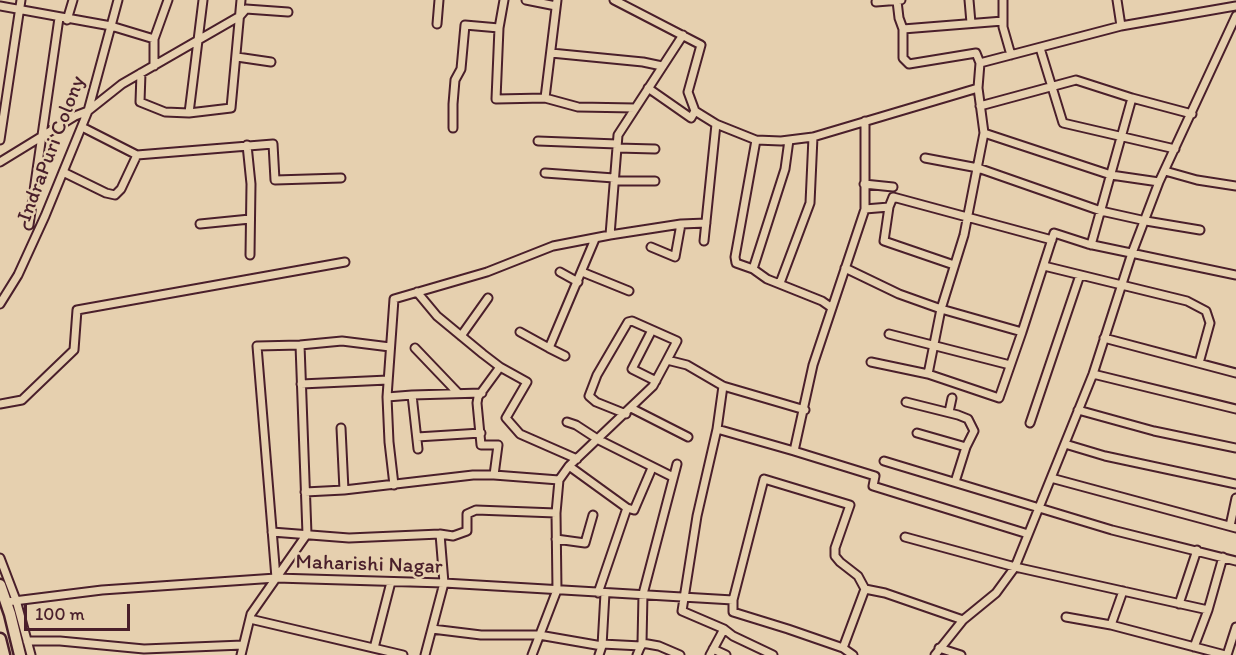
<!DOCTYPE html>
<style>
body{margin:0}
#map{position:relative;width:1236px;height:655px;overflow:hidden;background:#e6d0af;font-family:Itim,sans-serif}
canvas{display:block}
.scale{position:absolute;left:24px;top:604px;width:106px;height:27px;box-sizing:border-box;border:3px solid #4a1f2b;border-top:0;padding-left:8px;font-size:18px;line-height:21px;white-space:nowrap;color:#4a1f2b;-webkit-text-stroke:4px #e6d0af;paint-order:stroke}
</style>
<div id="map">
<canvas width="1236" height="655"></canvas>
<div class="scale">100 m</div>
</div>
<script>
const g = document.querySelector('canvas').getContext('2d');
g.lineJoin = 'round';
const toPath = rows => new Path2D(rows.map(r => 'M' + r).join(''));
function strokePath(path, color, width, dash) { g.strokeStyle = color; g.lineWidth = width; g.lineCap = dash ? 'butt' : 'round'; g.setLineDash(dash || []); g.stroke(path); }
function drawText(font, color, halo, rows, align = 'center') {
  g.font = font + ' Itim,sans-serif'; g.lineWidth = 5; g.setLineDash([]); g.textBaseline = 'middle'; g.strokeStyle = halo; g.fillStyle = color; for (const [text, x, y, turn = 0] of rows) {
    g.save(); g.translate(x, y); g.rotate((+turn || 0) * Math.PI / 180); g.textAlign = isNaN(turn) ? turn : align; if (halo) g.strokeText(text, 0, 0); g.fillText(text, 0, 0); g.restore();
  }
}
const minor = toPath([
 [203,0,189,113,231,108,241,0],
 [504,0,499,28,496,99,545,98],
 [526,0,556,6],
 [557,0,545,98,578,107,635,108],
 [614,0,701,45,688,92,695,111,716,124,756,140,781,141,813,137,978,88,980,63,1121,26,1236,6],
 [969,0,971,23],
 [1003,0,1003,27,1011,55],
 [1117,0,1121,26],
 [897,1,899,18,903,29,903,58,909,64,976,53,980,63],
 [876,2,901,0],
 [0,6,111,26,154,39],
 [67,20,73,0],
 [437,24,439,0],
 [903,29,1003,21],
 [1040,48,1063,123,1175,149],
 [551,53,643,62,662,66],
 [237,57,271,62],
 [154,66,154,39,168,0],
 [141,73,140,102,165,112,189,113],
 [648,88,691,118,695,111],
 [978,88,984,133,1111,175,1159,182],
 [980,106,1076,80,1132,98],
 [82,127,137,155,273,144,275,180,341,178],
 [453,128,453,104,455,80,461,69,465,25,499,28],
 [984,133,964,235,941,309,1022,332,1054,233,1088,244,1236,275],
 [0,140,21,0],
 [756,140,735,257,736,263,753,269,767,279,822,301,832,308],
 [538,141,617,144],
 [247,145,251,184,250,255],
 [617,148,655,149],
 [925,158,978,168,1101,211,1146,221,1200,230],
 [0,162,75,116,88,111,122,84,240,16,246,9,288,12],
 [1165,171,1197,180,1236,186],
 [63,172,106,193,115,195,121,189,137,155],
 [545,173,614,178],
 [614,181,655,181],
 [864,184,893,187],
 [889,207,884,241,954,265],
 [865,209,889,207,893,197,1052,240],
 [200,224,250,219],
 [29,225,59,18],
 [610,235,681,224,706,223],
 [704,241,716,124],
 [1091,245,1132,98,1192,114],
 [651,247,675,257,681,224],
 [1044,266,1187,301,1206,311,1210,323,1199,363],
 [845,268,899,294,941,309,928,374],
 [753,269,785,169,789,140],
 [560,272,578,282],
 [582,272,629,291],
 [780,283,810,203,813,137],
 [417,292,437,316,483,354,500,367,527,382,506,418,520,434,577,459],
 [0,304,18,275,45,216,88,111,118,0],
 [652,330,632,369,656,381],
 [520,332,549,348],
 [889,334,1010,365],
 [461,336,488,298],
 [1104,338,1236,373],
 [415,348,458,393],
 [565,356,549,348,595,239],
 [871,362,928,374,999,398,1022,332],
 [1093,374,1236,409],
 [301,384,388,380],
 [723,386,717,429,697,516,682,611,724,629,733,636,773,655],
 [412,395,482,393],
 [387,397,389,442,394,485],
 [906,402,958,415,968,419,974,431,966,447,955,482],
 [0,404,22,400,74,350,77,310,345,262],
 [631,408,688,437],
 [1078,410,1154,431,1236,448],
 [949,412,952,398],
 [626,414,596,402,589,396,597,375,628,322,632,321,677,341,667,360],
 [567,422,576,425,599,440,673,477],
 [1030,423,1080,275],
 [341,428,344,490],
 [717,429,794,451,813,365,865,209,865,121],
 [917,433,966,447],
 [417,437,481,433],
 [1065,444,1105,456,1236,484],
 [418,449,412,395,387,397,394,299,487,272,553,246,610,235,618,135,683,35],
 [794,451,875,476,873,486,1028,534],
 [884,461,1112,530,1236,561],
 [569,466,627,508,598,593],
 [494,475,498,445,481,445,477,403,478,397,500,367],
 [1051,478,1236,528],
 [305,492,344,490,473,475,494,475,559,480],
 [627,508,634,510,652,468],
 [1230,526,1236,498],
 [272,532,349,538,440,534,453,536,467,531,467,514,476,510,556,513],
 [905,537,1015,567,1208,610],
 [556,539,585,543,593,515],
 [0,558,16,600,31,655],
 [276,578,257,346,300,345,342,341,390,347],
 [6,602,102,590,276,578,444,583,733,600],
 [1179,604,1197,550],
 [1066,617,1111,625,1123,591],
 [250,619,403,655],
 [1111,625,1225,655],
 [432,629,481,635,539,635,602,646],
 [27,641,60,641,144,649,243,645],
 [642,643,659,646,680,655],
 [602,644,641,646],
 [1194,647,1208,610,1223,557],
 [374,648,391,582],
 [843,648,865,589,885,593,963,620],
 [939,648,961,655],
 [713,649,726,655],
 [241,655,251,614,307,534,300,345],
 [425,655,444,583,440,534],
 [532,655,557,590,556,513,559,480,569,466,653,386,667,360,687,365,723,386,805,410],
 [599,655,602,646,605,593],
 [637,655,642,643,643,594,677,464],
 [710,655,724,629],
 [853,655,843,648,788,629,733,612,733,600,764,479,850,505,835,548,835,556,840,562,858,576,865,589],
 [935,655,963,620,996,593,1015,567,1093,374,1132,253,1159,182,1236,16],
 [1227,655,1236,627]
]);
const highway = toPath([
 [0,585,10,614,20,655],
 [0,639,4,655]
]);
const streetNames = [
 ["IndraPuri Colony",52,149,-69],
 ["Maharishi Nagar",369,565,2]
];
strokePath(minor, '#4a1f2b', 11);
strokePath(highway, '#4a1f2b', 15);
strokePath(minor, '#e6d0af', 7);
strokePath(highway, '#e6d0af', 10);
drawText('21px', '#4a1f2b', '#e6d0af', streetNames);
</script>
